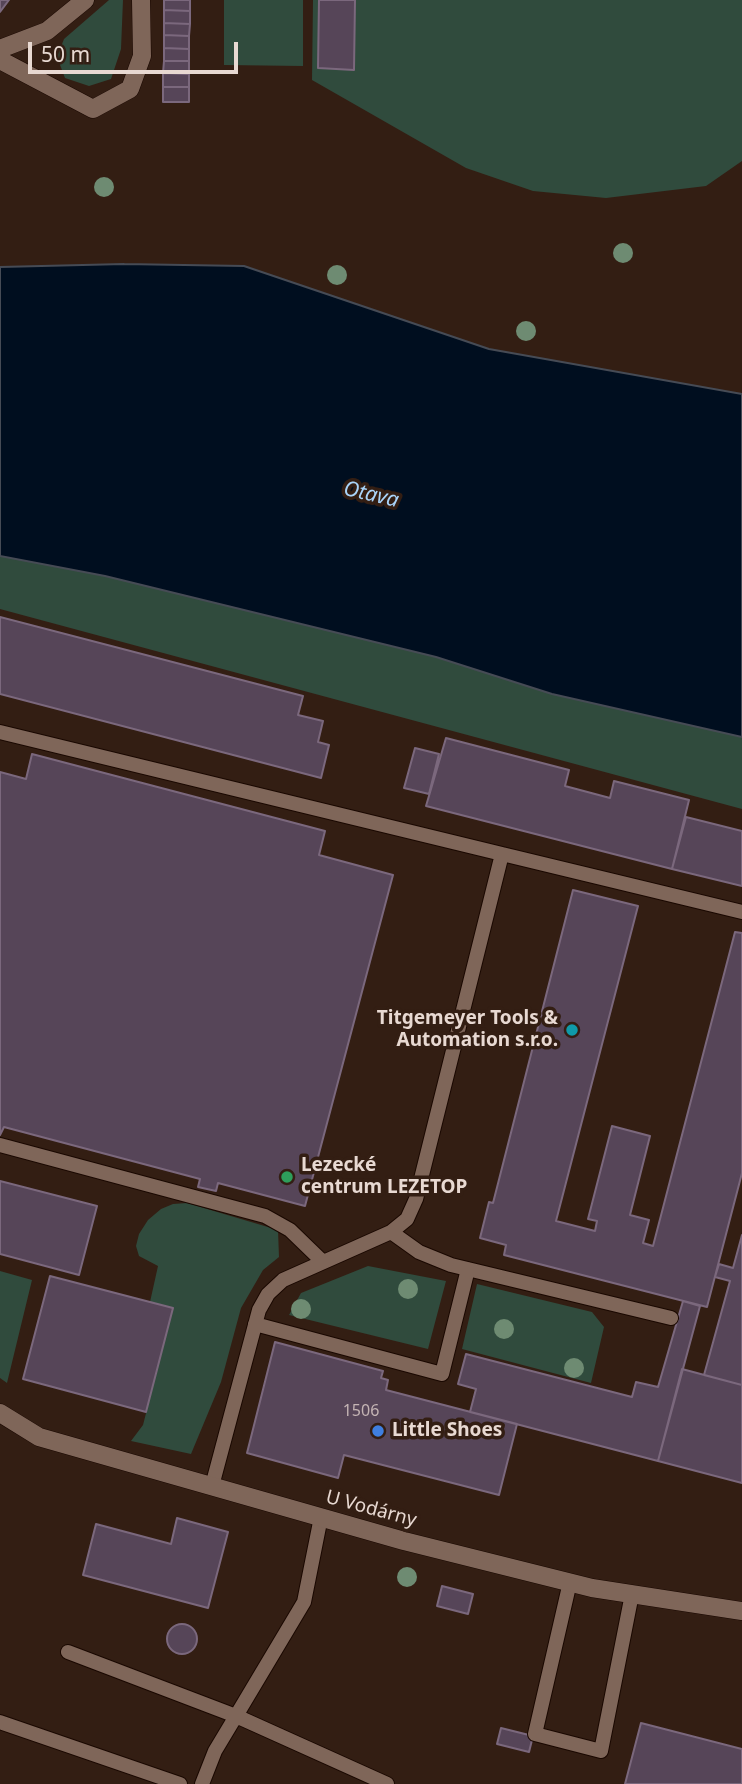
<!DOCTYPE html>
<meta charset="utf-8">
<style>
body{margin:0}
#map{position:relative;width:742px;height:1784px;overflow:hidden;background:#331e13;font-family:"Noto Sans",sans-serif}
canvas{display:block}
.scale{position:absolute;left:28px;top:42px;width:210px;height:32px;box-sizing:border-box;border:4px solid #e8d9d2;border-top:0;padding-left:9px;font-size:21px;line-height:24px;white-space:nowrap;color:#e8d9d2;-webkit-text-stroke:5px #331e13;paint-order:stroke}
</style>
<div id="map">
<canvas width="742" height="1784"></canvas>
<div class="scale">50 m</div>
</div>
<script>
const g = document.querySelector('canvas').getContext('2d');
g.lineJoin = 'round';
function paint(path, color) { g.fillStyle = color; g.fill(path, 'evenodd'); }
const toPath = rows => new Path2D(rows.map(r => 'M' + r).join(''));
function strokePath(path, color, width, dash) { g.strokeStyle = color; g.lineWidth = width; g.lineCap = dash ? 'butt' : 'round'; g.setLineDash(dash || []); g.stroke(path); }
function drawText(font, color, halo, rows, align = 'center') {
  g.font = font + ' "Noto Sans",sans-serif'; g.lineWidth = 7; g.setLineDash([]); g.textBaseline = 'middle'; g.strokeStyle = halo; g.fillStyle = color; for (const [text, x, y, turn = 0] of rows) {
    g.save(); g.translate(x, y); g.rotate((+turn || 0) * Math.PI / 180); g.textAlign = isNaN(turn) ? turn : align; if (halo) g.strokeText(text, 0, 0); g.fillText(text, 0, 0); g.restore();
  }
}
const green = toPath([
 [109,0,123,0,121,49,111,79,89,86,65,78,57,57,64,39],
 [224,0,303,0,303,66,224,65],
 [313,0,742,0,742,161,706,186,606,198,533,191,466,168,312,80],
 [0,556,105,576,436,657,552,694,742,737,742,809,0,609],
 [187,1203,278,1230,279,1257,263,1270,241,1308,221,1382,191,1454,131,1441,143,1425,173,1308,150,1302,158,1266,139,1256,136,1246,139,1234,148,1220,161,1209,173,1204],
 [368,1266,446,1281,428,1349,289,1315,301,1293],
 [0,1271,32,1280,7,1383,0,1378],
 [477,1284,592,1312,604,1327,591,1383,462,1349]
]);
const water = toPath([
 [124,264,244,266,489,349,742,394,742,737,552,694,436,657,105,576,0,556,0,267,124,264]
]);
const building = toPath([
 [0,0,9,0,0,12,0,0],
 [164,0,190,0,190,11,164,10,164,0],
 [319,0,355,0,354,70,318,68,319,0],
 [164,10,190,11,190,24,164,23,164,10],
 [164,23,190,24,189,36,164,35,164,23],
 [164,35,189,36,189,49,164,48,164,35],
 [164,48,189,49,189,61,164,61,164,48],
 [164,61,189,61,189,74,163,73,164,61],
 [163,73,189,74,189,87,163,87,163,73],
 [163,87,189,87,189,102,163,102,163,87],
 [0,617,303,696,298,715,323,721,318,742,329,745,321,778,0,694,0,617],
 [446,738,569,770,565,786,610,798,614,781,689,800,672,869,426,806,446,738],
 [415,748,439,754,429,794,404,788,415,748],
 [32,754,325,831,319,855,393,875,305,1206,218,1183,216,1191,198,1187,200,1179,4,1127,0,1135,0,772,26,779,32,754],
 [686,817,742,831,742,886,672,869,686,817],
 [573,890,638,906,556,1221,595,1231,597,1221,588,1219,612,1126,650,1136,630,1215,649,1220,643,1243,653,1246,735,932,742,933,742,1173,707,1307,504,1255,506,1245,480,1238,489,1202,493,1203,573,890],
 [0,1181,97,1206,79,1275,0,1254,0,1181],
 [742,1235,742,1385,704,1375,730,1281,715,1277,719,1264,733,1268,742,1235],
 [50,1276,173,1308,146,1412,23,1379,50,1276],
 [683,1301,700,1306,658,1461,470,1412,476,1389,458,1384,466,1354,632,1397,636,1382,658,1387,683,1301],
 [275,1342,383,1371,381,1378,388,1380,386,1390,517,1424,499,1495,344,1455,338,1478,247,1453,275,1342],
 [682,1369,742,1385,742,1483,658,1461,682,1369],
 [177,1518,228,1532,208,1608,83,1575,96,1524,171,1544,177,1518],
 [442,1586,473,1594,468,1614,437,1606,442,1586],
 '167 1639a15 15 0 1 1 30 0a15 15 0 1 1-30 0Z',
 [641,1723,742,1749,742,1784,625,1784,641,1723],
 [501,1728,533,1736,529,1752,497,1744,501,1728]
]);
const service = toPath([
 [0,732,502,854,416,1199,407,1219,391,1232,283,1280,268,1294,259,1310,212,1486],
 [502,854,742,912],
 [0,1145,265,1216,290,1230,323,1262],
 [391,1232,419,1252,451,1265,671,1318],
 [255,1324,442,1374,468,1269],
 [321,1517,304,1602,236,1716,387,1784],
 [570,1582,535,1734,601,1751,632,1594],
 [68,1652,236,1716,215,1751,202,1784],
 [0,1722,180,1784]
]);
const minor = toPath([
 [0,49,47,31,85,0],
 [0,60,93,109,130,89,142,56,141,0],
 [0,1413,39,1437,404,1541,592,1588,742,1611]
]);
const trees = [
 [104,187],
 [623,253],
 [337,275],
 [526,331],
 [408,1289],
 [301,1309],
 [504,1329],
 [574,1368],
 [407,1577]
];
const markers = [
 [572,1030,7,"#0f9aa8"],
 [287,1177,7,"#2e9e5b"],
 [378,1431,7,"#3f7fe0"]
];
const numberNames = [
 ["1506",361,1411]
];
const poiNames = [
 ["Titgemeyer Tools &",558,1019,"right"],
 ["Automation s.r.o.",558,1041,"right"],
 ["Lezecké",301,1166],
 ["centrum LEZETOP",301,1188],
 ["Little Shoes",392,1431]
];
const streetNames = [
 ["U Vodárny",371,1509,15]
];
const waterNames = [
 ["Otava",371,495,13]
];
paint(green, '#304b3d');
paint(water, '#000e1f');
strokePath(water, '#464b55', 2);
paint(building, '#564558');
strokePath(building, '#7b687d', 2);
strokePath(service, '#1a0801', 16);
strokePath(minor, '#1a0801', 19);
strokePath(service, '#7f6659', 14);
strokePath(minor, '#7f6659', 18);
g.fillStyle = '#6e8b72';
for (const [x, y] of trees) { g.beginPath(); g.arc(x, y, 10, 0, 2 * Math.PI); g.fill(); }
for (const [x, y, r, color] of markers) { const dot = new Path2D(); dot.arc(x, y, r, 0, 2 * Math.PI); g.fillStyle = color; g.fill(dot); strokePath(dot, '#331e13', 2.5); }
drawText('16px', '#c4b4b4', null, numberNames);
drawText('bold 19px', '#e8d9d2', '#331e13', poiNames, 'left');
drawText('19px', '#e8d9d2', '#331e13', streetNames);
drawText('italic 21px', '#a9d4fa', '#331e13', waterNames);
</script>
